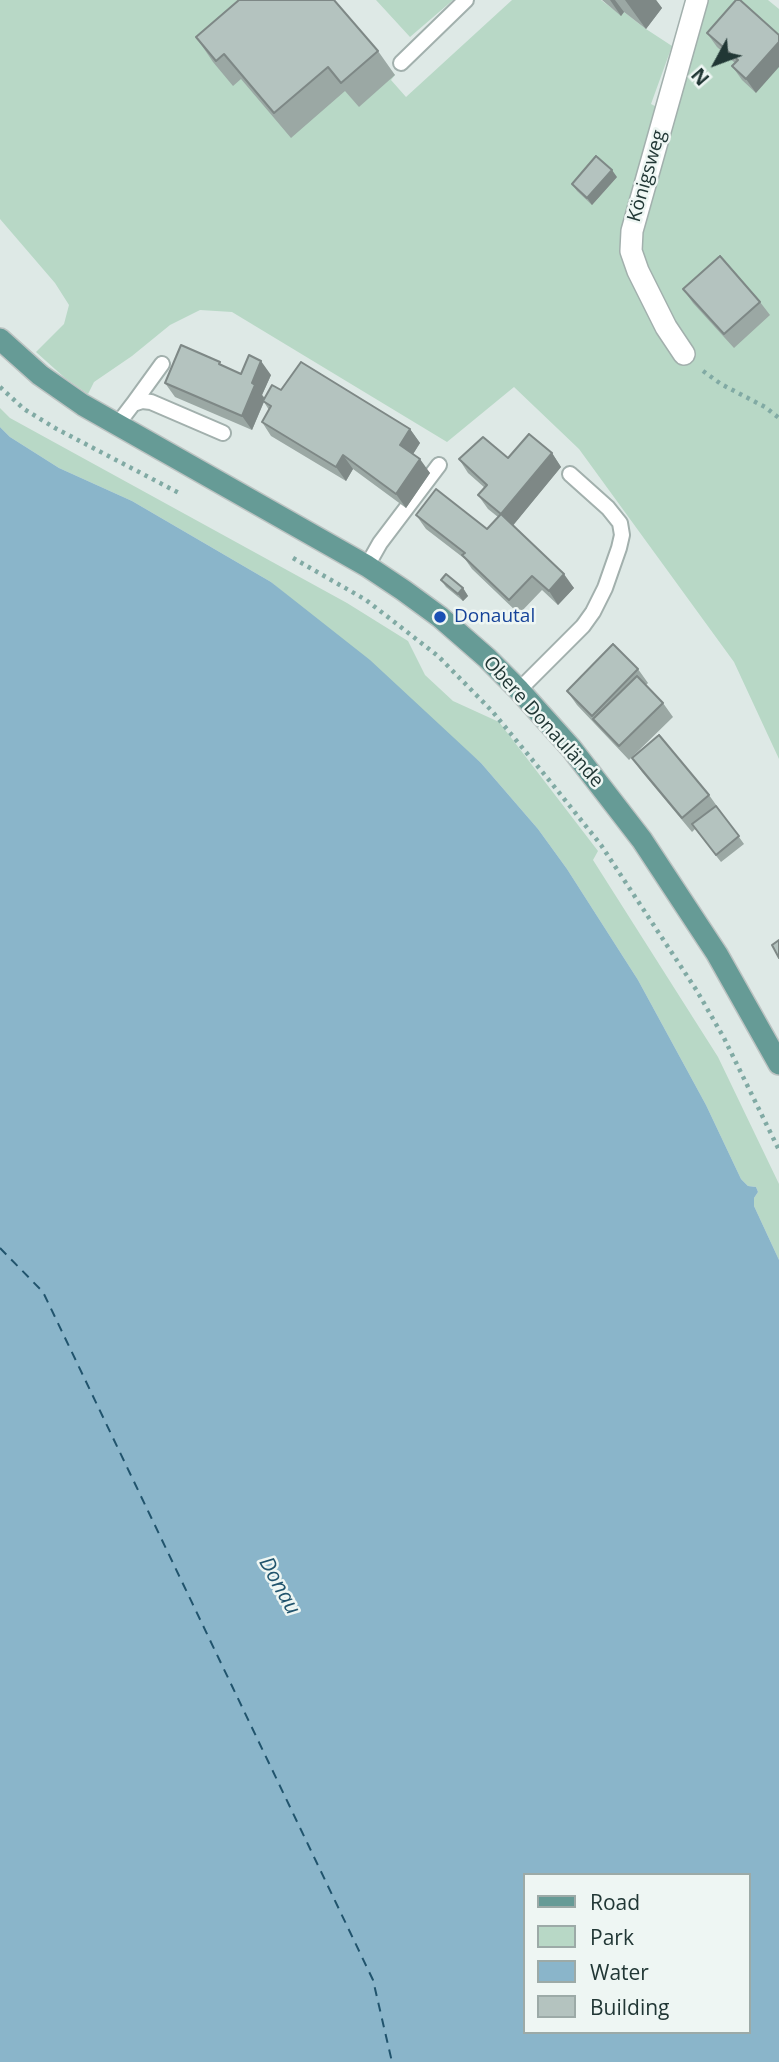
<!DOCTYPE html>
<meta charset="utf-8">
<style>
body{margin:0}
#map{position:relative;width:779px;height:2062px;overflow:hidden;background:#dee9e6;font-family:"Open Sans",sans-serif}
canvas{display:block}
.legend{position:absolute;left:523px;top:1873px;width:228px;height:161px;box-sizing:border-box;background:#eef6f3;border:2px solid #9caaa7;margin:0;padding:9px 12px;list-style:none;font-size:21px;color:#213735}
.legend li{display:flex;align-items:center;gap:14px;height:35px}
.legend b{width:35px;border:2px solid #9caaa7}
.north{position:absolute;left:681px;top:28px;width:70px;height:70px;-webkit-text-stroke:5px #eef6f3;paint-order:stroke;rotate:229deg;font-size:19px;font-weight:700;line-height:28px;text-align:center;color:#213735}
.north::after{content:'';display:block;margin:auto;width:24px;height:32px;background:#213735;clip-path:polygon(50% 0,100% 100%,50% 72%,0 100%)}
</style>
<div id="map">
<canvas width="779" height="2062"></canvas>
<ul class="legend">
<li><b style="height:9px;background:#669b96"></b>Road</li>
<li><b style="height:19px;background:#b8d8c6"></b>Park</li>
<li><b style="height:19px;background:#8ab5ca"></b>Water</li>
<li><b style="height:19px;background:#b4c3bf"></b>Building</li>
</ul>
<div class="north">N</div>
</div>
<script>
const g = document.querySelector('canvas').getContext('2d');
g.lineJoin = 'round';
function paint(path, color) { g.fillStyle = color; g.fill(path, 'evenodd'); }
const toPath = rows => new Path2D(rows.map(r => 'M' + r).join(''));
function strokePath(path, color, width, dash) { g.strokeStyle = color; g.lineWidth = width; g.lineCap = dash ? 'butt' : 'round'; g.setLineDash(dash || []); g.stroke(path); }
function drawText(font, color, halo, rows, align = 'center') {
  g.font = font + ' "Open Sans",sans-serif'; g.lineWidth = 5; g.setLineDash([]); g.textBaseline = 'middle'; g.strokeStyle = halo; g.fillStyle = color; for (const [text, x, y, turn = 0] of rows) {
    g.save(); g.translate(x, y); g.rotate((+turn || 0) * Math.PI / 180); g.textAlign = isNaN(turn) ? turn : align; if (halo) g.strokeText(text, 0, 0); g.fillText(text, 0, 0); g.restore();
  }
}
const green = toPath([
 [0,0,330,0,395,75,391,80,406,97,512,0,601,0,621,15,624,12,646,29,672,46,651,104,672,115,705,0,768,0,779,9,779,759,734,662,579,449,514,387,447,442,232,312,200,310,170,325,132,356,94,382,88,394,65,378,36,352,64,324,69,305,55,283,0,219],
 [376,0,453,0,410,37],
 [0,408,10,418,347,603,408,641,425,675,453,701,499,722,598,851,593,860,718,1057,779,1184,779,1260,754,1206,754,1198,758,1192,756,1187,748,1186,741,1179,706,1105,638,980,567,869,538,829,481,763,271,582,132,501,59,468,10,437,0,427]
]);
const water = toPath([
 [0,427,10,437,59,468,132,501,271,582,370,660,481,763,538,829,567,869,638,980,706,1105,741,1179,748,1186,756,1187,758,1192,754,1198,754,1206,779,1260,779,2062,0,2062],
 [525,1875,749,1875,749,2032,525,2032]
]);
const ferry = toPath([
 [0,1248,43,1292,373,1980,392,2062]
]);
const path = toPath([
 [703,371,721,384,765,407,779,418],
 [0,387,24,409,55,428,179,493],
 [293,558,366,600,438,656,492,711,549,780,601,845,697,991,724,1038,779,1150]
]);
const lane = toPath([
 [401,63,466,0],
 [133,404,162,364],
 [117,425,133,404,142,401,151,402,223,433],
 [367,566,380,543,439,465],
 [519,690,583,626,593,612,605,588,619,548,622,535,620,523,608,508,570,474]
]);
const street = toPath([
 [684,354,666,327,638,271,631,251,632,231,697,0]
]);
const primary = toPath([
 [0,339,40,375,83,405,367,566,403,590,440,617,487,658,519,690,571,748,642,840,717,954,779,1064]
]);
const wall = toPath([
 [602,0,656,0,662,8,646,29,624,12,621,16],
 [736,0,756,93,742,80,732,66,735,63,717,47,707,33],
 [196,37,378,51,395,75,359,107,345,91,291,138,241,79,233,86,213,62],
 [617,177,592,205,577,191,572,184],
 [683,289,760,302,770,315,734,348,693,303],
 [223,366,241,374,271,375,262,395,265,398,281,390,410,429,420,443,413,454,430,473,406,508,353,469,346,481,271,436,262,422,269,410,264,402,252,430,175,397,165,383],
 [552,453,561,467,513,525,574,588,558,605,542,590,519,614,472,569,465,559,426,529,416,515,487,529,498,517,488,509,478,495,485,488,468,473,459,459,508,458],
 [441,580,463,588,468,596,463,601,446,587],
 [638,669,648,683,646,685,663,703,673,717,629,760,577,705,567,691],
 [632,758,709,795,744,844,721,862,695,829,692,832,642,772]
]);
const shadedWall = toPath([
 [610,0,615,0,624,12,621,16],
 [625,0,656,0,662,8,646,29],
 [779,42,779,67,756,93,746,79],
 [612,170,617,177,592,205,587,198],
 [261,361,271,375,262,395,265,399,252,430,242,416,252,383],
 [410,429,420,443,410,459,400,445],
 [552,453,561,467,511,528,501,514],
 [343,455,353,469,346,481,336,467],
 [420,459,430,473,406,508,396,494],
 [564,574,574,588,558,605,549,591],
 [463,588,468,596,463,601,458,594]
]);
const building = toPath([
 [239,0,334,0,378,51,341,83,328,67,274,113,224,54,216,61,196,37,239,0],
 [736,0,740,0,779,35,779,42,746,79,732,66,738,60,707,33,736,0],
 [596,156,612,170,587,198,572,184,596,156],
 [720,256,760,302,724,334,683,289,720,256],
 [181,345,220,362,219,364,241,374,249,355,261,361,252,383,255,385,242,416,165,383,181,345],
 [301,362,410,429,400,445,420,459,396,494,343,455,336,467,262,422,271,406,263,401,272,385,281,390,301,362],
 [529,434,552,453,501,514,478,495,487,485,459,459,483,437,508,458,529,434],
 [436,489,487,529,501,514,564,574,549,591,532,576,509,600,462,555,465,553,416,515,436,489],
 [446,574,463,588,458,594,441,580,446,574],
 [613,644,638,669,592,716,567,691,613,644],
 [637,676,663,703,619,746,593,719,637,676],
 [659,735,709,795,682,818,632,758,659,735],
 [716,806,739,836,716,855,692,824,716,806],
 [779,940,779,958,772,945,779,940]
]);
const markers = [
 [440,617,7,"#1a4fb4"]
];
const streetNames = [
 ["Königsweg",647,176,-74],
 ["Obere Donaulände",543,722,48]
];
const transitNames = [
 ["Donautal",454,617]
];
const waterNames = [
 ["Donau",279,1586,61]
];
paint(green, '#b8d8c6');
paint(water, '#8ab5ca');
strokePath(ferry, '#21546d', 2, [9, 7]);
strokePath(lane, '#a2b0ad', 18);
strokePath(street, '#a2b0ad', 24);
strokePath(primary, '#bcc3c2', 24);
strokePath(path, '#81aaa4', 4.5, [3.5, 5]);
strokePath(lane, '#fff', 14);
strokePath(street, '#fff', 21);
strokePath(primary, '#669b96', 21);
paint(wall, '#9ba8a4');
paint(shadedWall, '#7e8886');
paint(building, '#b4c3bf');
strokePath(building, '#7e8886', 2);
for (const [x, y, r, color] of markers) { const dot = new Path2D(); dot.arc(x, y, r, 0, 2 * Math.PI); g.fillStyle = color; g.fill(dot); strokePath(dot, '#eef6f3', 2.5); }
drawText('19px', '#213735', '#eef6f3', streetNames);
drawText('19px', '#164399', '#eef6f3', transitNames, 'left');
drawText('italic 21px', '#21546d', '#eef6f3', waterNames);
</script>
